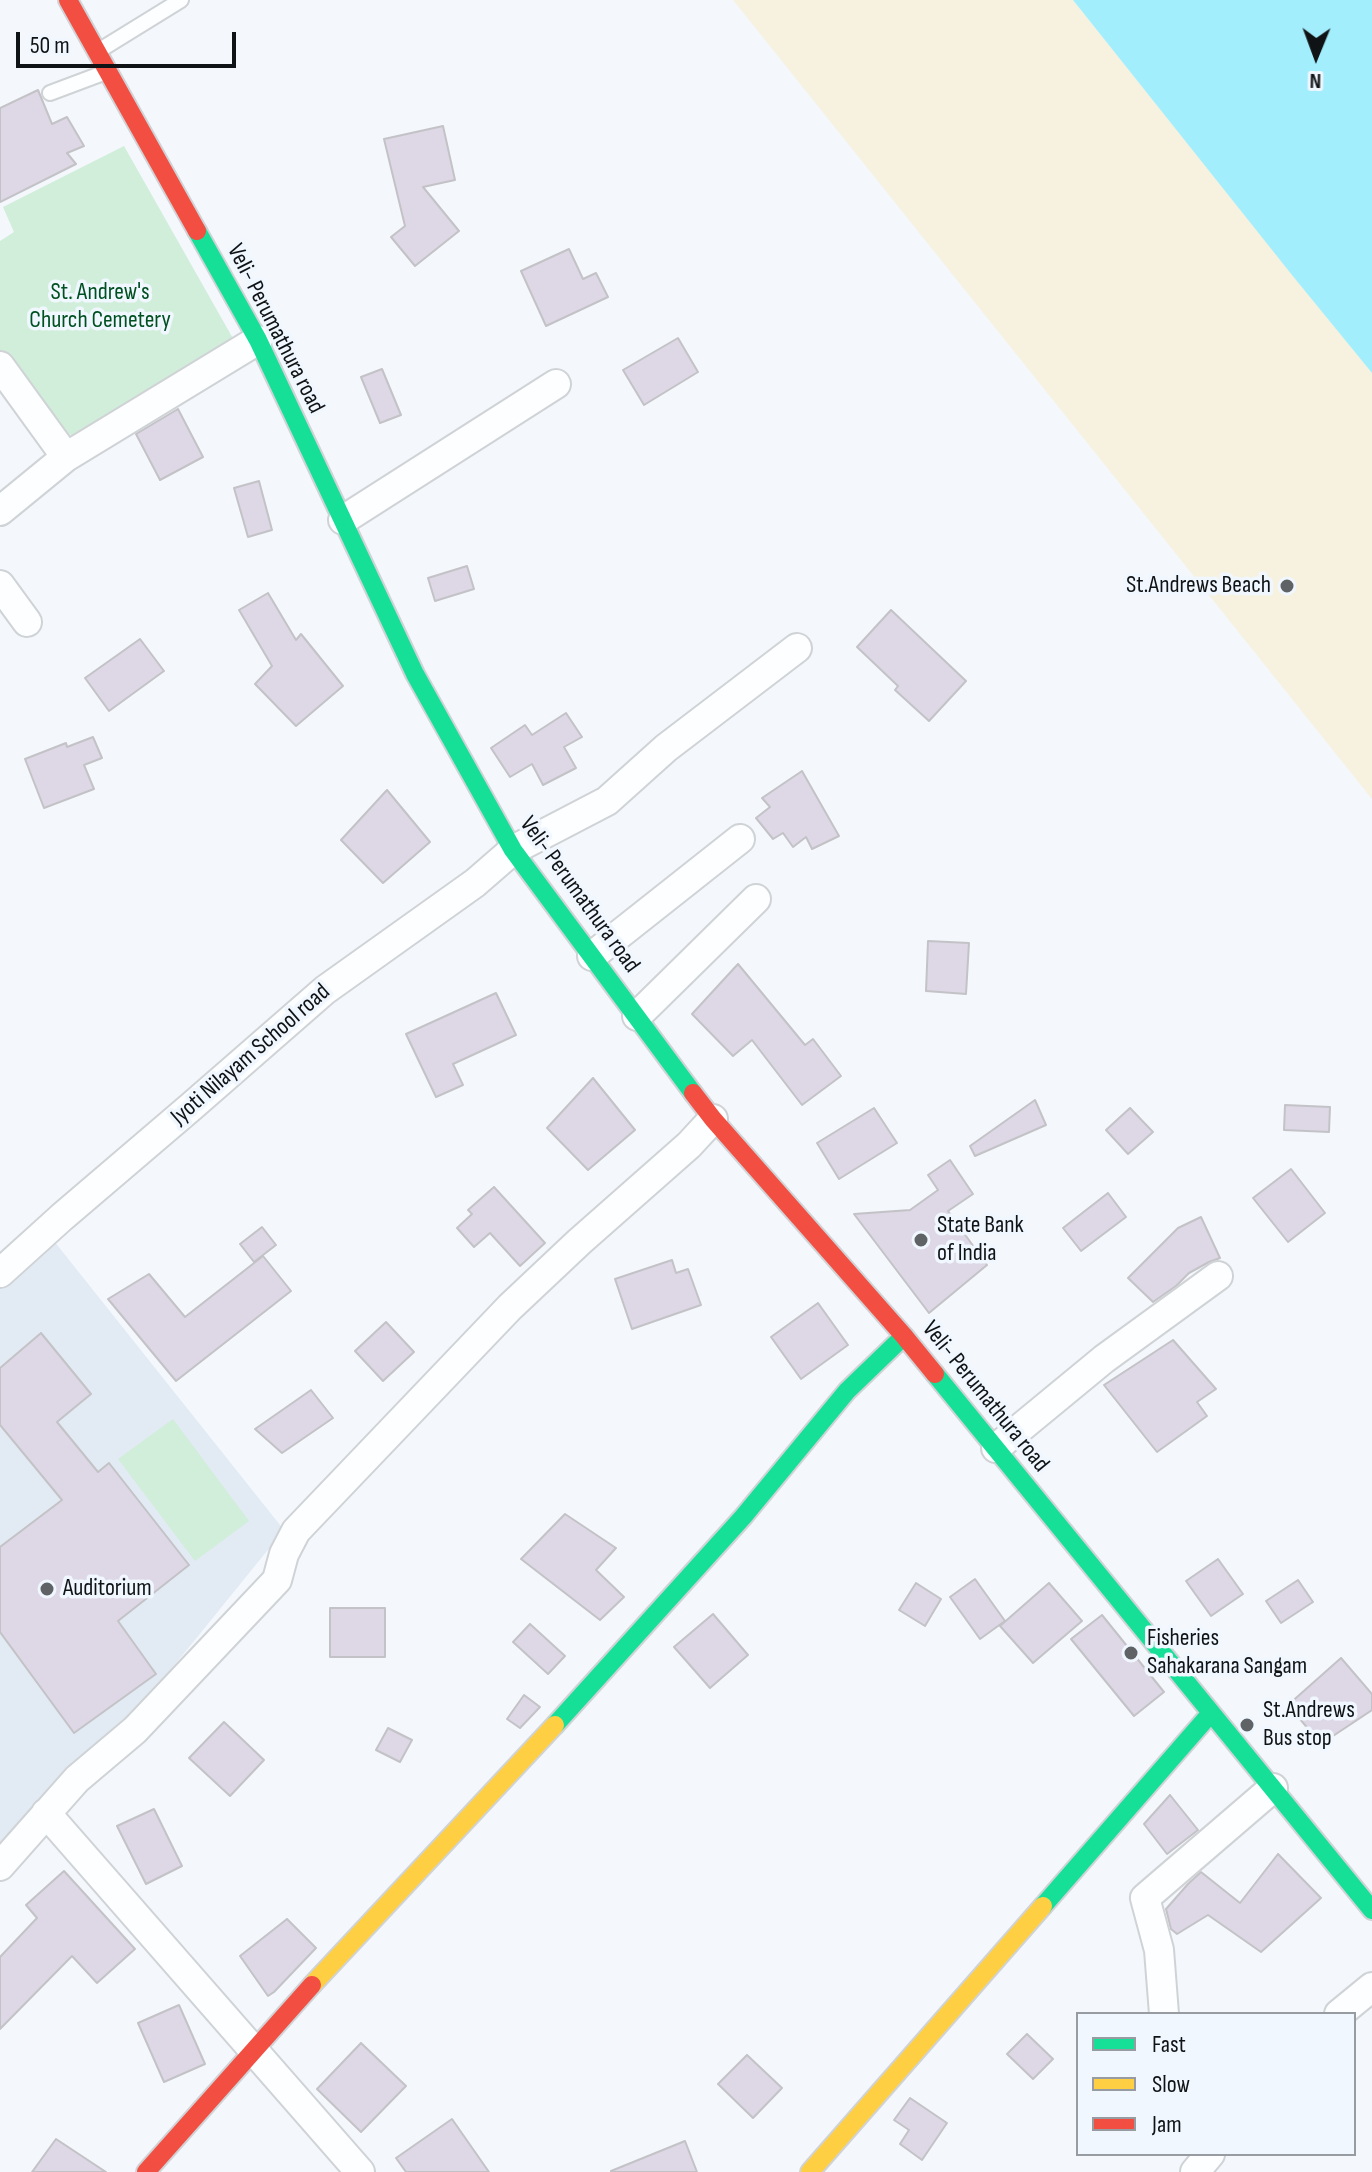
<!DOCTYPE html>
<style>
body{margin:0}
#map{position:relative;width:1372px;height:2172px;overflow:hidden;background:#f4f7fc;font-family:"Sofia Sans Condensed",sans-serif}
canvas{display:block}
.legend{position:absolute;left:1076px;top:2012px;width:280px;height:144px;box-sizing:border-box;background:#f0f7ff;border:2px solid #969ca1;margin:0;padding:10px 14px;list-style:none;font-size:24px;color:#101315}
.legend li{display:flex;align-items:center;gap:16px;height:40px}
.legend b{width:40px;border:2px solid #969ca1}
.north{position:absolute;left:1276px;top:16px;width:80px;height:80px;-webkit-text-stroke:6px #f0f7ff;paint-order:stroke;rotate:181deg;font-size:22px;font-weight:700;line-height:32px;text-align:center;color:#101315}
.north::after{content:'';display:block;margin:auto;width:28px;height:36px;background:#101315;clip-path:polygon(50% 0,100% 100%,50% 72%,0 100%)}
.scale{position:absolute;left:16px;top:32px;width:220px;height:36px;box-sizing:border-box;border:4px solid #101315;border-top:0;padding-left:10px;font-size:24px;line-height:28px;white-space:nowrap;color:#101315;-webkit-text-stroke:6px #f0f7ff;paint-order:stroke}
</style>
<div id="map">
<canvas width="1372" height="2172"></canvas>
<ul class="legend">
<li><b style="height:10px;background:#16e098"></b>Fast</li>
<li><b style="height:10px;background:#ffcf43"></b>Slow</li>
<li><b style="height:10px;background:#f24e42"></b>Jam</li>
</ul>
<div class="north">N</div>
<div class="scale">50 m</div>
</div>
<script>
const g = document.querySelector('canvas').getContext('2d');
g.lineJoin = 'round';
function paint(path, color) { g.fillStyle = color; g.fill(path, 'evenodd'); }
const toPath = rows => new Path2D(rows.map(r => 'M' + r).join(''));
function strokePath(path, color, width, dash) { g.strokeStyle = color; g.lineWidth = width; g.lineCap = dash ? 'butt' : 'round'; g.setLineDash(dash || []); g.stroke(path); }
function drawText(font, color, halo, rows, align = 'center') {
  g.font = font + ' "Sofia Sans Condensed",sans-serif'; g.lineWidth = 7; g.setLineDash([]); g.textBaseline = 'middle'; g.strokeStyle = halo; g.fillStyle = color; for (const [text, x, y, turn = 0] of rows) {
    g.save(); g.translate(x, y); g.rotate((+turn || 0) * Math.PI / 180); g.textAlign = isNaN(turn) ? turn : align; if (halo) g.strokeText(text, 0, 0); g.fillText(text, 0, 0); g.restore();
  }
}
const built = toPath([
 [54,1241,284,1530,173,1667,0,1850,0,1287]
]);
const green = toPath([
 [124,146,235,342,75,437,51,425,0,353,0,241,14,232,3,207],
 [173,1419,249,1521,195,1561,118,1459]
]);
const sand = toPath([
 [733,0,1073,0,1372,373,1372,799]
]);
const water = toPath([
 [1073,0,1372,0,1372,373,1292,275]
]);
const building = toPath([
 [38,90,52,124,67,117,84,146,67,153,76,164,0,202,0,108,38,90],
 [443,126,455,180,423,187,459,231,415,266,391,237,405,226,384,139,443,126],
 [569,249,583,279,596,273,608,297,546,326,521,271,569,249],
 [678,338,698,372,644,405,623,370,678,338],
 [382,369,401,415,380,423,361,377,382,369],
 [178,409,203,457,160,480,136,434,178,409],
 [259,481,272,530,248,537,234,488,259,481],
 [467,566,474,589,435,601,428,578,467,566],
 [268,593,296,640,301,634,343,686,296,726,255,684,272,666,239,610,268,593],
 [891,610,966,681,929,721,895,690,898,686,857,647,891,610],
 [140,639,164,671,109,711,85,678,140,639],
 [566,713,582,737,564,747,576,768,543,785,532,764,510,777,491,748,525,725,532,735,566,713],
 [93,737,102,758,84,765,94,789,44,808,25,759,66,743,67,747,93,737],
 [802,771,839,836,812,849,806,837,793,847,783,833,773,839,756,818,770,807,762,798,802,771],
 [387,790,430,842,383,883,341,840,387,790],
 [928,941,969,943,966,994,926,991,928,941],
 [738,964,805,1045,813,1039,841,1076,802,1105,752,1040,733,1056,692,1014,738,964],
 [496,993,516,1035,453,1064,463,1085,436,1097,406,1034,496,993],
 [593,1078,635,1130,588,1170,547,1128,593,1078],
 [1035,1100,1046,1125,975,1156,970,1146,1035,1100],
 [1285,1105,1330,1107,1329,1132,1284,1130,1285,1105],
 [874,1108,897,1143,839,1179,817,1143,874,1108],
 [1130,1108,1153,1132,1128,1154,1106,1130,1130,1108],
 [950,1160,973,1194,948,1211,987,1265,929,1313,854,1214,910,1210,938,1190,928,1175,950,1160],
 [1291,1169,1325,1213,1288,1242,1253,1198,1291,1169],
 [494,1187,545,1243,520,1266,490,1233,474,1247,457,1228,472,1214,468,1210,494,1187],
 [1108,1193,1126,1217,1081,1251,1063,1228,1108,1193],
 [1201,1217,1220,1258,1209,1262,1189,1273,1176,1286,1153,1302,1128,1278,1178,1228,1201,1217],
 [262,1227,276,1245,254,1262,240,1244,262,1227],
 [263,1256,291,1291,176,1381,108,1299,149,1274,185,1317,263,1256],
 [672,1260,676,1273,688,1269,701,1305,632,1329,615,1279,672,1260],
 [818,1303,848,1345,801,1379,771,1337,818,1303],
 [386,1322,414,1352,383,1381,355,1351,386,1322],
 [41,1333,91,1394,57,1422,98,1472,109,1463,189,1565,118,1621,156,1674,74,1733,0,1632,0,1547,62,1500,0,1425,0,1368,41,1333],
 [1173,1340,1216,1389,1197,1402,1207,1416,1157,1452,1104,1385,1173,1340],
 [311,1390,333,1418,282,1453,255,1429,311,1390],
 [565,1514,616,1548,596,1570,624,1597,600,1620,521,1559,565,1514],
 [1218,1559,1243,1594,1211,1616,1186,1581,1218,1559],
 [975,1579,1005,1621,980,1639,950,1597,975,1579],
 [1298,1580,1313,1602,1281,1623,1266,1601,1298,1580],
 [916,1583,941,1599,925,1626,899,1610,916,1583],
 [1049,1583,1082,1621,1033,1663,1000,1626,1049,1583],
 [330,1608,385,1608,385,1657,330,1657,330,1608],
 [713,1614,748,1655,710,1688,674,1647,713,1614],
 [1102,1615,1164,1692,1134,1716,1071,1639,1102,1615],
 [530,1624,565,1656,548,1674,513,1642,530,1624],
 [1341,1658,1372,1694,1372,1710,1321,1744,1288,1705,1341,1658],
 [524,1695,540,1707,520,1728,507,1719,524,1695],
 [224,1722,264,1760,230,1796,189,1758,224,1722],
 [388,1728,412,1740,400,1762,376,1750,388,1728],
 [1170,1795,1198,1830,1167,1854,1144,1824,1170,1795],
 [154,1809,182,1866,146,1884,117,1826,154,1809],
 [1278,1854,1321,1898,1261,1952,1208,1915,1177,1934,1171,1929,1166,1909,1188,1884,1201,1872,1240,1903,1278,1854],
 [64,1871,135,1949,97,1983,72,1956,0,2029,0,1957,37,1918,26,1905,64,1871],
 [287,1919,316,1948,274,1992,268,1996,240,1956,287,1919],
 [179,2005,205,2064,164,2082,138,2023,179,2005],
 [1027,2034,1053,2059,1033,2079,1007,2054,1027,2034],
 [361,2043,406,2086,361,2132,317,2089,361,2043],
 [747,2055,782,2088,753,2118,718,2084,747,2055],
 [910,2098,947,2123,922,2160,900,2144,909,2130,894,2120,910,2098],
 [452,2119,489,2172,406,2172,396,2158,452,2119],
 [56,2139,106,2172,32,2172,56,2139],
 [685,2141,697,2172,611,2172,611,2171,685,2141]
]);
const lane = toPath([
 [100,50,181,0],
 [50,93,106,72]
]);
const street = toPath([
 [0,366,66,457],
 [0,511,66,457,258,340],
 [343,520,556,384],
 [0,585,27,622],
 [592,956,740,839],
 [637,1016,756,899],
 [0,1273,62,1217,192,1106,325,990,475,883,513,850,607,801,666,748,797,648],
 [996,1448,1104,1359,1218,1276],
 [46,1813,360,2172],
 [0,1866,77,1779,135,1730,277,1580,284,1554,296,1531,510,1307,579,1242,689,1145,713,1119],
 [1164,2014,1159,1950,1145,1898,1273,1788],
 [1339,2014,1372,1987],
 [1195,2172,1210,2154]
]);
const fast = toPath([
 [197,231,258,340,415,674,513,850,693,1093],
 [935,1374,1372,1910],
 [555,1725,743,1517,847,1391,904,1336],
 [1043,1906,1211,1713]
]);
const slow = toPath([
 [312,1985,555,1725],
 [810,2172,1043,1906]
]);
const jam = toPath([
 [68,0,197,231],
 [693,1093,713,1119,904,1336,935,1374],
 [146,2172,312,1985]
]);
const markers = [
 [1287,586,8,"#606366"],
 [921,1240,8,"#606366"],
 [47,1589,8,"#606366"],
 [1131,1653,8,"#606366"],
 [1247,1725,8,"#606366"]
];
const parkNames = [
 ["St. Andrew's",100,293],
 ["Church Cemetery",100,321]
];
const streetNames = [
 ["Veli- Perumathura road",275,329,63],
 ["Veli- Perumathura road",579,895,54],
 ["Jyoti Nilayam School road",251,1055,-41],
 ["Veli- Perumathura road",985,1397,51]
];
const poiNames = [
 ["St.Andrews Beach",1271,586,"right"],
 ["State Bank",937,1226],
 ["of India",937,1254],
 ["Auditorium",63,1589],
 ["Fisheries",1147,1639],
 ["Sahakarana Sangam",1147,1667],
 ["St.Andrews",1263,1711],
 ["Bus stop",1263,1739]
];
paint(built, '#e2ebf4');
paint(green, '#d1eeda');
paint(sand, '#f6f2df');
paint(water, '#a3eefd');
paint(building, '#ded7e5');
strokePath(building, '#c3c3c7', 2);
strokePath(lane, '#d0d3d6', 18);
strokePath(street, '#d0d3d6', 32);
strokePath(fast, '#d0d3d6', 22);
strokePath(slow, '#d0d3d6', 22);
strokePath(jam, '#d0d3d6', 22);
strokePath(lane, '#fdfeff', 14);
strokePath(street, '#fdfeff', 28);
strokePath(fast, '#16e098', 18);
strokePath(slow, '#ffcf43', 18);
strokePath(jam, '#f24e42', 18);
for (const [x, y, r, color] of markers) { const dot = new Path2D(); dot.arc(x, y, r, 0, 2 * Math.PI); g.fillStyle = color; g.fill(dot); strokePath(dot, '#f0f7ff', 3); }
drawText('24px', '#005020', '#f0f7ff', parkNames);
drawText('24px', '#101315', '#f0f7ff', streetNames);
drawText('24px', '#101315', '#f0f7ff', poiNames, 'left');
</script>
